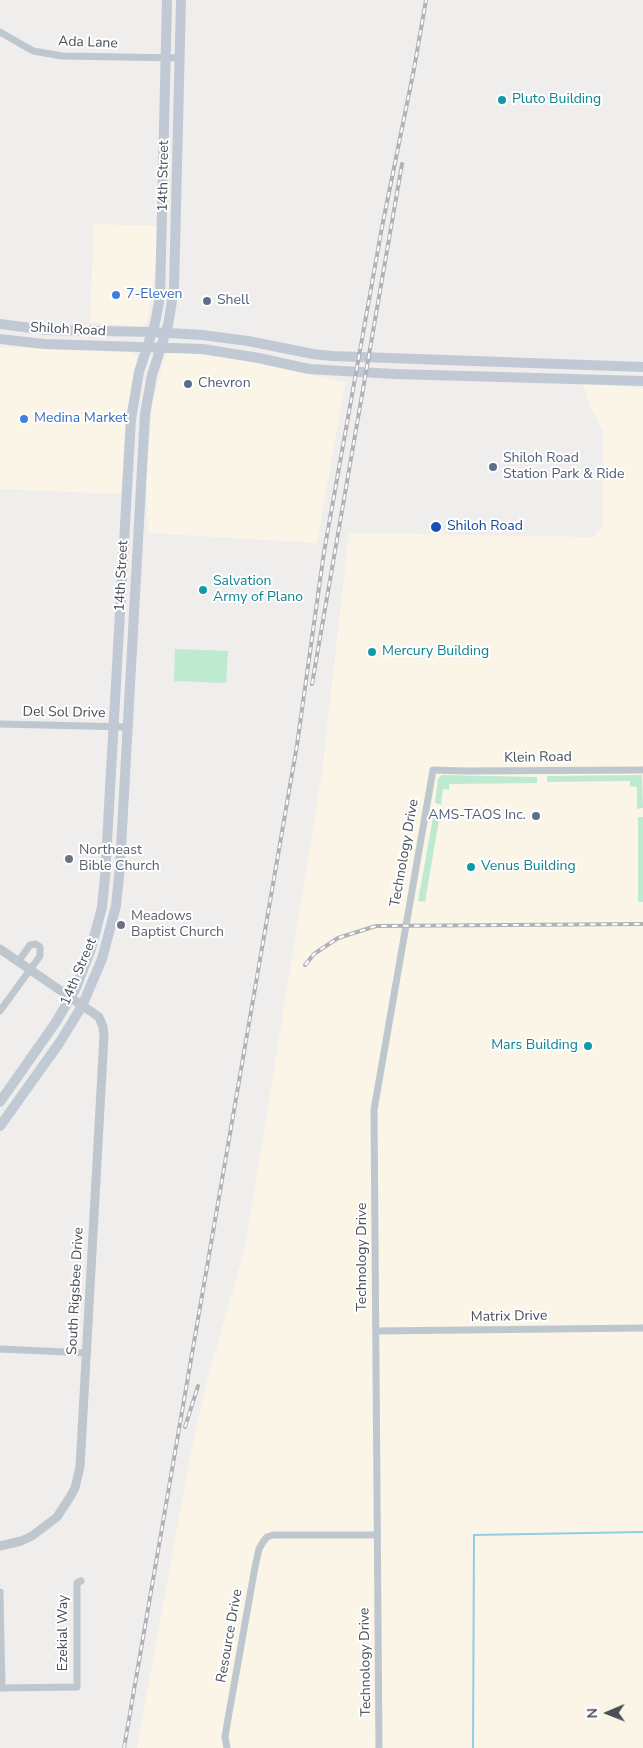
<!DOCTYPE html>
<style>
body{margin:0}
#map{position:relative;width:643px;height:1748px;overflow:hidden;background:#f0eded;font-family:"Nunito Sans",sans-serif}
canvas{display:block}
.north{position:absolute;left:583px;top:1688px;width:50px;height:50px;-webkit-text-stroke:4px #fff;paint-order:stroke;rotate:269deg;font-size:14px;font-weight:700;line-height:20px;text-align:center;color:#474f59}
.north::after{content:'';display:block;margin:auto;width:18px;height:22px;background:#474f59;clip-path:polygon(50% 0,100% 100%,50% 72%,0 100%)}
</style>
<div id="map">
<canvas width="643" height="1748"></canvas>
<div class="north">N</div>
</div>
<script>
const g = document.querySelector('canvas').getContext('2d');
g.lineJoin = 'round';
function paint(path, color) { g.fillStyle = color; g.fill(path, 'evenodd'); }
const toPath = rows => new Path2D(rows.map(r => 'M' + r).join(''));
function strokePath(path, color, width, dash) { g.strokeStyle = color; g.lineWidth = width; g.lineCap = dash ? 'butt' : 'round'; g.setLineDash(dash || []); g.stroke(path); }
function drawText(font, color, halo, rows, align = 'center') {
  g.font = font + ' "Nunito Sans",sans-serif'; g.lineWidth = 4; g.setLineDash([]); g.textBaseline = 'middle'; g.strokeStyle = halo; g.fillStyle = color; for (const [text, x, y, turn = 0] of rows) {
    g.save(); g.translate(x, y); g.rotate((+turn || 0) * Math.PI / 180); g.textAlign = isNaN(turn) ? turn : align; if (halo) g.strokeText(text, 0, 0); g.fillText(text, 0, 0); g.restore();
  }
}
const commercial = toPath([
 [94,224,157,226,157,251,148,318,146,324,140,327,90,322],
 [0,347,131,352,137,356,126,419,121,494,0,489],
 [172,352,197,354,239,360,345,382,317,543,148,533,146,476,153,401,164,359,167,353],
 [582,383,643,388,643,1748,137,1748,192,1447,207,1381,245,1248,322,772,349,533,593,537,602,527,603,430,590,408]
]);
const green = toPath([
 [175,649,228,651,226,683,174,681],
 [442,775,537,777,537,783,449,784,449,790,443,789,441,805,435,803,438,779],
 [642,775,643,808,637,809,637,787,630,786,630,781,547,782,547,776],
 [434,812,440,814,425,902,418,901],
 [638,817,643,817,643,902,638,902]
]);
const stream = toPath([
 [473,1748,474,1535,643,1532]
]);
const minor = toPath([
 [0,32,33,51,62,56,180,58],
 [0,724,128,727],
 [0,1011,40,956,40,947,36,944,30,945,18,962],
 [376,1331,643,1328],
 [0,1349,87,1353],
 [0,1592,2,1688],
 [0,1688,77,1687,77,1583,81,1581],
 [227,1748,225,1737,228,1719,255,1567,259,1549,263,1542,267,1537,273,1535,377,1535],
 [379,1748,374,1110,433,770,464,771,643,770]
]);
const tertiary = toPath([
 [0,949,99,1017,103,1027,104,1036,80,1467,75,1488,70,1497,57,1517,32,1536,21,1541,0,1546]
]);
const secondary = toPath([
 [0,324,47,330,152,332,202,335,248,341,313,354,332,356,643,367],
 [0,339,44,344,203,349,259,358,309,369,394,374,643,381],
 [0,1102,56,1022,76,988,91,949,102,907,105,877,131,419,139,372,155,323,160,297,167,0],
 [0,1126,60,1042,82,1006,102,959,116,906,120,866,145,414,152,375,168,325,174,289,181,0]
]);
const rail = toPath([
 [312,684,402,164],
 [305,965,314,954,338,938,376,926,643,924],
 [185,1427,198,1386],
 [124,1748,297,745,324,552,382,227,414,69,426,0]
]);
const markers = [
 [502,100,5,"#0f9aa8"],
 [116,295,5,"#3f7fe0"],
 [207,301,5,"#5c6f8a"],
 [188,384,5,"#5c6f8a"],
 [24,419,5,"#3f7fe0"],
 [493,467,5,"#5c6f8a"],
 [436,527,6,"#1a4fb4"],
 [203,590,5,"#0f9aa8"],
 [372,652,5,"#0f9aa8"],
 [536,816,5,"#5c6f8a"],
 [69,859,5,"#6b7280"],
 [471,867,5,"#0f9aa8"],
 [121,925,5,"#6b7280"],
 [588,1046,5,"#0f9aa8"]
];
const streetNames = [
 ["Ada Lane",88,43,2],
 ["14th Street",164,176,-89],
 ["Shiloh Road",68,330,3],
 ["14th Street",122,576,-87],
 ["Del Sol Drive",64,713,1],
 ["Klein Road",538,758,-1],
 ["Technology Drive",405,853,-80],
 ["14th Street",79,972,-67],
 ["Technology Drive",363,1257,-90],
 ["South Rigsbee Drive",76,1291,-87],
 ["Matrix Drive",509,1317,-1],
 ["Ezekial Way",64,1633,-90],
 ["Resource Drive",230,1636,-80],
 ["Technology Drive",366,1662,-91]
];
const cultureNames = [
 ["Pluto Building",512,100],
 ["Salvation",213,582],
 ["Army of Plano",213,598],
 ["Mercury Building",382,652],
 ["Venus Building",481,867],
 ["Mars Building",578,1046,"right"]
];
const shopNames = [
 ["7-Eleven",126,295],
 ["Medina Market",34,419]
];
const serviceNames = [
 ["Shell",217,301],
 ["Chevron",198,384],
 ["Shiloh Road",503,459],
 ["Station Park & Ride",503,475],
 ["AMS-TAOS Inc.",526,816,"right"]
];
const transitNames = [
 ["Shiloh Road",447,527]
];
const worshipNames = [
 ["Northeast",79,851],
 ["Bible Church",79,867],
 ["Meadows",131,917],
 ["Baptist Church",131,933]
];
paint(commercial, '#faf5e7');
paint(green, '#beead1');
strokePath(stream, '#8fcee4', 2);
strokePath(minor, '#bfc7ce', 7);
strokePath(tertiary, '#bfc7ce', 9);
strokePath(secondary, '#c1c9d5', 10);
strokePath(rail, '#b0b2b7', 4);
strokePath(rail, '#fff', 2, [5.5]);
for (const [x, y, r, color] of markers) { const dot = new Path2D(); dot.arc(x, y, r, 0, 2 * Math.PI); g.fillStyle = color; g.fill(dot); strokePath(dot, '#fff', 2); }
drawText('14px', '#474f59', '#fff', streetNames);
drawText('14px', '#0d838f', '#fff', cultureNames, 'left');
drawText('14px', '#366cbe', '#fff', shopNames, 'left');
drawText('14px', '#4e5e75', '#fff', serviceNames, 'left');
drawText('14px', '#164399', '#fff', transitNames, 'left');
drawText('14px', '#5b616d', '#fff', worshipNames, 'left');
</script>
